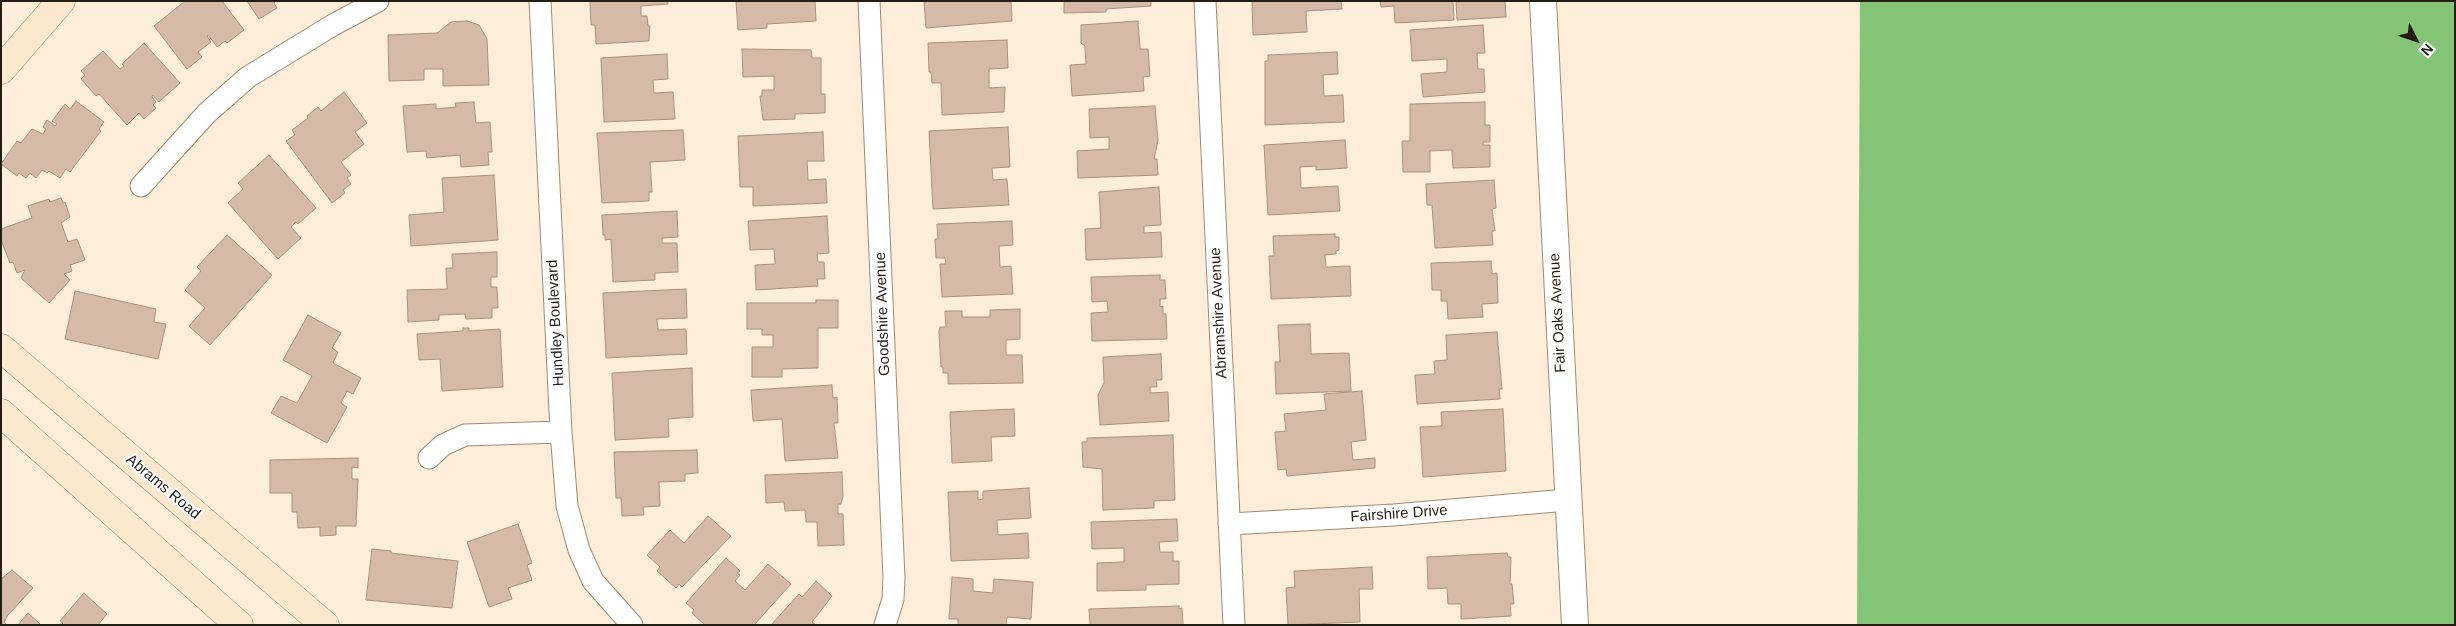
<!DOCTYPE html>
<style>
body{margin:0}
#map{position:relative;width:2456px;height:626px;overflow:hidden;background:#feedd9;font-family:Arial,sans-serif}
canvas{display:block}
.frame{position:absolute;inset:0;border:2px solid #241d14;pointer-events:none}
.north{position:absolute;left:2391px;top:15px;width:50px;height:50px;-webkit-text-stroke:4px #fff;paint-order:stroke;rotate:131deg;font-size:14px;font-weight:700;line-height:20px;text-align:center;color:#241d14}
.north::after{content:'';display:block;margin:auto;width:18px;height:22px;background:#241d14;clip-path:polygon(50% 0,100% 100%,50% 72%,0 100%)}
</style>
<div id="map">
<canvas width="2456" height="626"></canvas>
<div class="frame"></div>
<div class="north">N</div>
</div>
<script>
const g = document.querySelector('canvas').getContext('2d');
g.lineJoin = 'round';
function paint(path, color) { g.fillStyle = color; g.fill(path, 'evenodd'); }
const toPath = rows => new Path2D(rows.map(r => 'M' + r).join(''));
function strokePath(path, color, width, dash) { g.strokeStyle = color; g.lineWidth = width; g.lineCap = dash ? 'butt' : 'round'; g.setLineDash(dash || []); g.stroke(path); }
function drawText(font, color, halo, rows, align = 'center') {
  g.font = font + ' Arial,sans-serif'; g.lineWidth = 4; g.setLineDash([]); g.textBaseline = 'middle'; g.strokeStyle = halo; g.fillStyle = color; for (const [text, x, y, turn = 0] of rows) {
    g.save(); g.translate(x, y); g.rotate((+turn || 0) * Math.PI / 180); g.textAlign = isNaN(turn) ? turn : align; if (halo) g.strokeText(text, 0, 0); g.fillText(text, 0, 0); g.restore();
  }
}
const forest = toPath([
 [1860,1,2455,1,2455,625,1857,625]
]);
const building = toPath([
 [222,1,244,30,227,43,225,41,217,47,208,35,207,36,211,42,198,52,202,57,187,69,154,26,185,1,222,1],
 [247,1,276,1,274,3,277,8,259,19,247,1],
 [590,1,668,1,668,4,641,6,641,16,647,16,648,26,650,26,649,41,596,44,595,25,591,25,590,1],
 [736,1,815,1,816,21,767,24,767,28,738,30,736,1],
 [924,1,1011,1,1012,21,926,28,924,1],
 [1064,1,1151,1,1151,6,1106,9,1106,12,1064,13,1064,1],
 [1252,1,1341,1,1342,9,1306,11,1307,32,1253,35,1252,1],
 [1380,1,1453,1,1454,20,1395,23,1394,6,1381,7,1380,1],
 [1456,1,1505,1,1506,17,1457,20,1456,1],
 [467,21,479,25,487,39,489,85,443,86,443,69,424,69,424,80,389,81,388,35,437,33,451,22,467,21],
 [1138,21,1140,49,1148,49,1150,76,1143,77,1144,91,1072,96,1070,65,1086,64,1085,46,1081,43,1081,25,1138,21],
 [1483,25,1485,53,1477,53,1478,69,1484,69,1485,92,1423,97,1421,74,1447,72,1447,59,1412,61,1410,30,1483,25],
 [1007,40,1008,68,989,69,989,88,1005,87,1004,112,942,115,941,83,932,83,931,72,929,72,928,43,1007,40],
 [144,43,180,83,159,102,153,95,152,97,156,102,153,105,156,108,144,119,139,113,127,125,99,94,96,96,81,79,85,75,81,71,103,51,120,69,124,66,122,64,144,43],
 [742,49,811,50,812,58,821,58,821,94,825,94,825,113,795,114,795,119,763,120,760,96,762,96,762,90,774,90,774,76,743,77,742,49],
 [1337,52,1338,74,1323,75,1324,96,1343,95,1344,122,1265,125,1265,61,1268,61,1268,55,1337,52],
 [667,54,668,79,653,80,654,93,673,92,675,119,604,122,601,58,667,54],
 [344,92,367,123,355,132,364,144,341,162,351,175,347,178,351,184,343,190,345,193,332,203,286,141,295,135,292,130,308,118,307,116,318,107,321,111,344,92],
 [76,101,104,122,99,129,101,131,70,172,66,169,60,178,49,171,47,173,42,170,36,178,30,173,26,178,19,173,17,176,1,164,17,141,21,143,32,129,43,134,46,129,43,127,47,120,55,126,57,124,52,121,65,104,70,109,76,101],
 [474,102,476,123,490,122,492,152,488,152,489,165,461,167,460,155,427,158,426,151,407,152,403,106,436,104,436,109,456,107,455,103,474,102],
 [1485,102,1485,125,1490,125,1490,142,1483,142,1483,145,1490,145,1490,167,1453,168,1452,150,1430,151,1430,172,1403,172,1402,141,1410,141,1410,104,1485,102],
 [1155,106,1158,140,1154,159,1157,159,1158,175,1078,178,1077,151,1109,149,1109,137,1090,138,1089,109,1155,106],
 [1008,127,1010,167,992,168,993,180,1007,179,1009,205,933,209,929,131,1008,127],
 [683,130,685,160,650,162,652,192,649,192,649,201,602,203,597,133,683,130],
 [823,132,824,161,807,161,808,180,826,179,827,203,753,206,753,187,740,187,738,136,823,132],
 [1345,140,1347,168,1316,170,1316,166,1300,167,1301,188,1338,186,1340,211,1268,215,1264,145,1345,140],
 [269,155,316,208,298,224,296,222,291,227,301,238,278,259,228,203,243,189,238,183,269,155],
 [494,175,498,240,411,246,409,215,444,212,442,178,494,175],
 [1494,180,1496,208,1492,209,1495,231,1492,231,1493,245,1435,248,1432,205,1427,205,1426,184,1494,180],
 [1159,187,1161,225,1144,226,1144,233,1161,232,1162,257,1086,260,1085,229,1101,228,1099,192,1159,187],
 [61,198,63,203,65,202,70,217,61,223,68,242,77,239,85,260,70,265,72,271,64,274,70,280,49,303,21,278,25,270,17,273,13,262,10,263,1,240,1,229,32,218,28,206,49,199,50,202,61,198],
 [677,211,678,237,662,238,662,243,677,243,678,272,655,273,655,280,613,282,611,239,605,240,605,235,603,235,602,215,677,211],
 [827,216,829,253,817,254,818,262,824,262,825,279,817,279,818,286,756,290,755,265,775,264,774,249,750,250,748,221,827,216],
 [1012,221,1013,245,999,246,1000,267,1011,266,1013,294,942,297,940,264,946,264,945,258,936,258,935,239,938,239,937,224,1012,221],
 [1335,234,1335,237,1339,237,1339,250,1336,251,1336,254,1325,255,1326,267,1350,266,1351,296,1271,299,1269,256,1274,256,1273,236,1335,234],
 [227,235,272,275,210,345,189,326,205,308,185,290,201,271,197,267,227,235],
 [497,252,497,277,491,277,491,287,497,287,498,308,492,308,492,318,466,319,465,314,439,315,439,320,408,322,407,290,447,289,446,268,453,268,452,254,497,252],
 [1491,261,1492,274,1497,273,1498,303,1482,304,1483,317,1448,319,1447,301,1441,301,1441,290,1432,290,1431,263,1491,261],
 [1160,275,1160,280,1165,280,1166,299,1160,299,1160,307,1163,306,1163,314,1166,314,1167,339,1092,341,1091,313,1108,312,1107,301,1092,302,1091,277,1160,275],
 [686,289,687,318,657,319,658,330,686,329,687,354,606,358,603,293,686,289],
 [75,291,156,309,154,322,166,324,158,359,65,339,75,291],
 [816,300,838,300,838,328,818,328,818,368,782,369,782,377,752,377,752,347,773,347,773,335,762,335,762,329,747,329,747,303,816,303,816,300],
 [1020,309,1020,339,1006,340,1006,355,1022,355,1023,383,948,384,948,373,943,373,943,367,941,367,939,332,940,327,946,327,945,311,962,311,962,317,990,317,990,310,1020,309],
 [308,315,341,333,332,348,338,352,333,363,361,378,353,394,347,391,341,403,347,407,327,443,271,413,281,396,297,403,312,376,283,360,308,315],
 [1310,324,1311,354,1349,353,1351,391,1276,394,1275,362,1280,362,1278,325,1310,324],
 [463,328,469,328,469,331,500,329,503,387,442,391,440,359,419,360,417,334,463,331,463,328],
 [1497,332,1502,389,1499,389,1500,399,1417,404,1415,375,1435,374,1434,361,1447,360,1446,335,1497,332],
 [1161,354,1162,380,1156,380,1157,387,1150,387,1150,393,1168,392,1169,421,1100,425,1098,395,1104,383,1103,357,1161,354],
 [692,368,693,417,668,419,669,437,615,440,612,373,692,368],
 [832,385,833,398,837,397,838,423,834,423,838,458,785,461,782,419,753,421,751,390,832,385],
 [1362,391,1366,440,1351,442,1353,460,1375,458,1375,468,1287,476,1286,469,1278,470,1275,432,1286,431,1284,414,1326,410,1324,394,1362,391],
 [1014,409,1015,436,991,437,992,461,952,463,950,412,1014,409],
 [1503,409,1506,471,1423,477,1420,427,1442,426,1441,412,1503,409],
 [1173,435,1175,500,1154,501,1154,508,1103,510,1102,469,1083,467,1082,442,1087,442,1087,438,1173,435],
 [697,450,698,473,685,474,685,481,659,482,660,506,643,507,644,515,622,516,621,498,616,498,614,452,697,450],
 [358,458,358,468,352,467,352,479,358,479,356,526,336,526,336,535,320,536,320,527,298,528,297,512,292,512,292,493,270,493,270,460,358,458],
 [842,472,843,496,841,504,838,504,838,514,843,514,844,545,818,546,817,522,806,522,805,510,785,511,784,502,766,503,765,475,842,472],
 [1029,488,1031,518,997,520,998,535,1028,533,1029,558,951,561,948,492,978,491,978,500,983,499,983,491,1029,488],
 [708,516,731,536,682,587,679,584,676,588,657,571,660,567,647,555,670,530,684,543,708,516],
 [1177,519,1178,541,1159,542,1160,552,1173,552,1173,561,1179,561,1179,584,1146,585,1146,590,1097,591,1097,563,1124,562,1124,548,1092,549,1091,522,1177,519],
 [518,524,532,563,527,565,532,580,508,588,512,599,489,607,467,542,518,524],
 [372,549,391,551,391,553,458,561,452,608,366,600,372,549],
 [1507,553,1508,557,1511,557,1510,584,1512,584,1514,604,1510,604,1511,616,1461,619,1461,604,1448,604,1447,588,1428,589,1427,557,1507,553],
 [726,558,740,571,737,573,740,575,735,581,745,590,768,564,791,584,754,625,705,625,692,613,694,610,686,603,726,558],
 [1372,567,1373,589,1359,589,1360,622,1288,625,1286,588,1295,587,1294,571,1372,567],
 [12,570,33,588,8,615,4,622,7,625,1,625,1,579,12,570],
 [952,577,973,579,973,591,993,593,994,579,1033,582,1031,619,1007,617,1006,625,958,625,958,619,949,619,952,577],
 [816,581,832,596,812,622,816,625,771,625,799,594,802,597,816,581],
 [84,593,107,614,98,625,61,625,63,623,60,621,84,593],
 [1179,606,1179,609,1182,608,1183,625,1090,625,1089,609,1179,606],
 [28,613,41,625,18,625,28,613]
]);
const minor = toPath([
 [540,1,561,432,567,506,579,550,593,581,632,625],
 [869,1,894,578,893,599,885,625],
 [1205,1,1234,625],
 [141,186,207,113,248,77,333,25,378,1],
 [429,458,443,445,465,435,561,432],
 [1229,524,1394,515,1567,500]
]);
const tertiary = toPath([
 [1543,1,1575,625]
]);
const secondary = toPath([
 [1,70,61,1],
 [1,348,325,625],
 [1,413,239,625]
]);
const streetNames = [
 ["Abramshire Avenue",1219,313,-93],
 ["Fair Oaks Avenue",1558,313,-93],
 ["Goodshire Avenue",883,314,-92],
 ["Hundley Boulevard",556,323,-93],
 ["Abrams Road",163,487,40],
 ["Fairshire Drive",1399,514,-4]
];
paint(forest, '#83c477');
paint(building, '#d4baa7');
strokePath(building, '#aa917e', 1);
strokePath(minor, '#9e8b74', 23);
strokePath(tertiary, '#9e8b74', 28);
strokePath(secondary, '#9e8b74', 29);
strokePath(minor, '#fff', 21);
strokePath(tertiary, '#fff', 26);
strokePath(secondary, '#fce8cf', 28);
drawText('15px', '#241d14', '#fff', streetNames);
</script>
